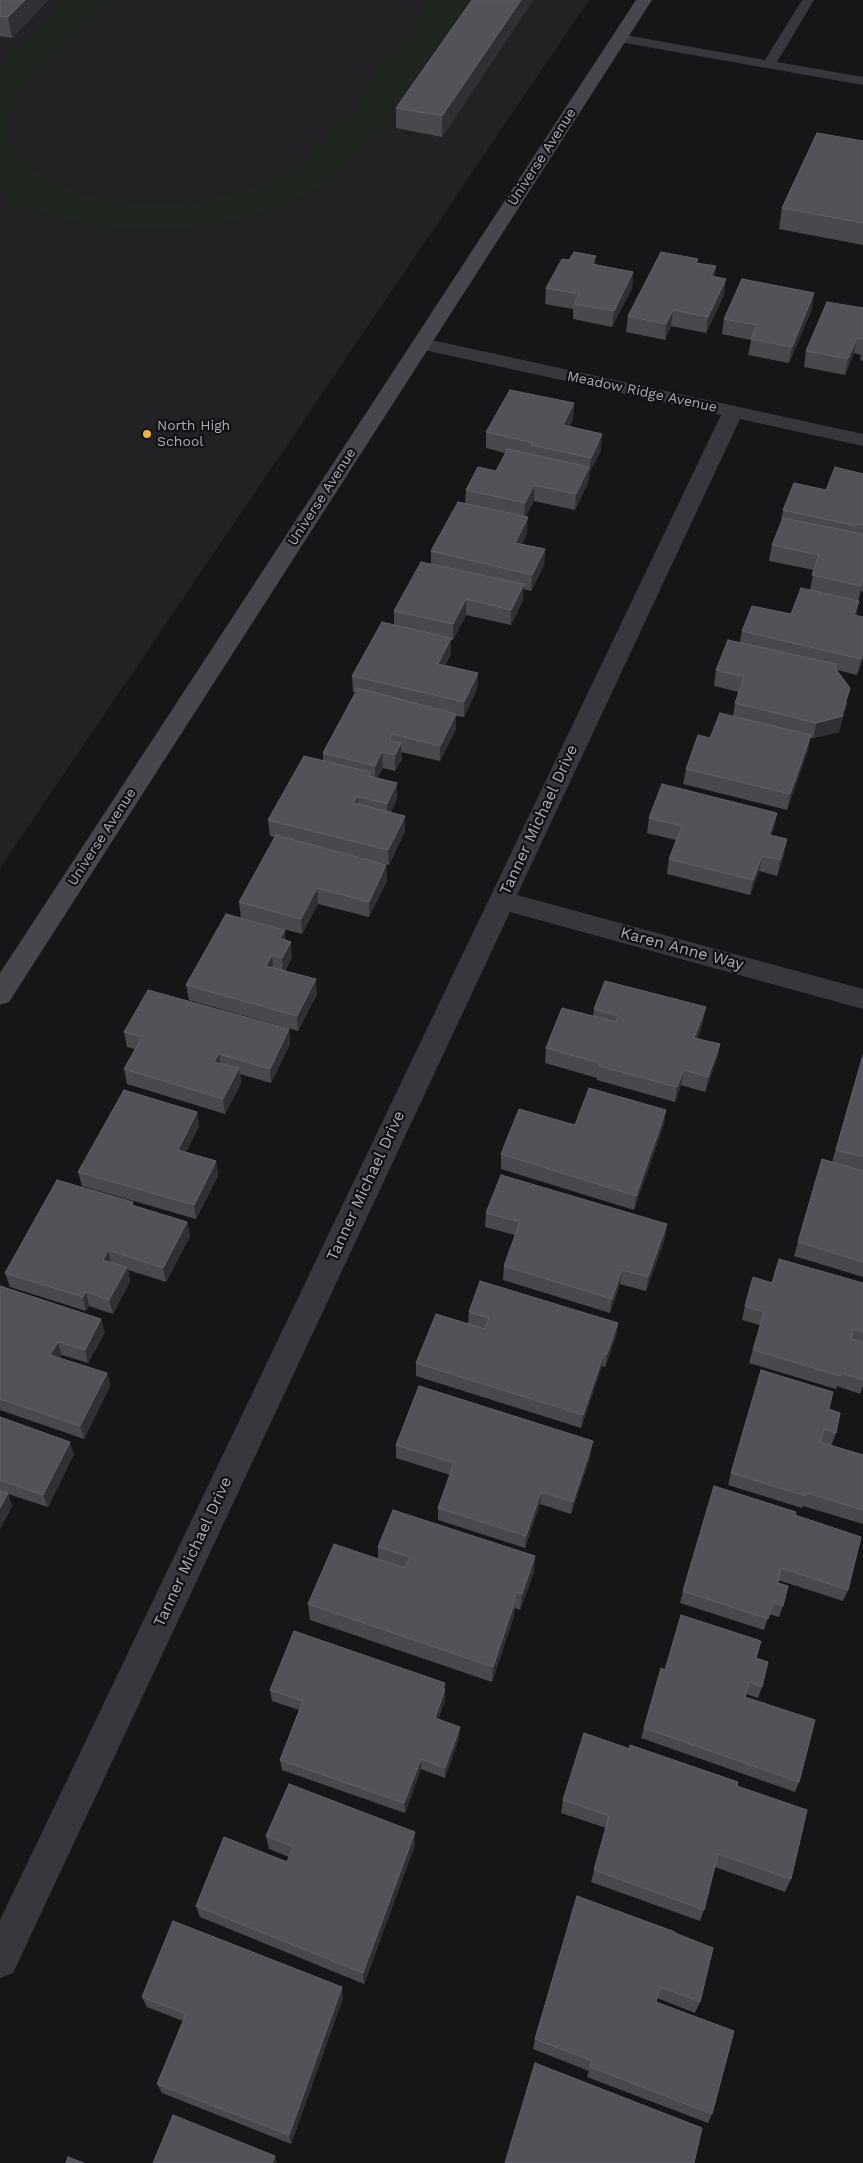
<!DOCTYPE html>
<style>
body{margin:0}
canvas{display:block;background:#161618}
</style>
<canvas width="863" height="2163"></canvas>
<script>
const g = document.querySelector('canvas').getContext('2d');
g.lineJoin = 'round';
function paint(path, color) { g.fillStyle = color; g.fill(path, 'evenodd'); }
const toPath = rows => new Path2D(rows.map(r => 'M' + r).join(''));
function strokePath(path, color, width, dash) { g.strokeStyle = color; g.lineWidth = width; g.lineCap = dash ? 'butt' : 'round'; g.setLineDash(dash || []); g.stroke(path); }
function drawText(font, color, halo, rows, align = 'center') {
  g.font = font + ' "Work Sans",sans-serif'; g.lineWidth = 4.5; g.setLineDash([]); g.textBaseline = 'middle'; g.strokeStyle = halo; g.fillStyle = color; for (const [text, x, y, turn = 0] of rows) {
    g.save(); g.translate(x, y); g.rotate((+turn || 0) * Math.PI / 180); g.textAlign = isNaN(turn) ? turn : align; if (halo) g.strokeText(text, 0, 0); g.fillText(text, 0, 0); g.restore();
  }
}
const built = toPath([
 [0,0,589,0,0,868]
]);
const green = toPath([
 [65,0,109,0,22,89,13,103,7,130,19,157,45,179,86,195,142,203,202,201,257,187,301,165,322,145,434,0,470,0,359,154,331,181,285,206,235,221,175,229,119,229,66,220,21,205,0,191,0,67]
]);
const lane = toPath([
 [802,0,814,0,777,62,863,77,863,85,619,42,612,38,619,34,765,60,802,0]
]);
const street = toPath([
 [422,338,863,434,863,446,740,419,517,895,863,989,863,1009,510,912,13,1973,0,1978,0,1920,721,415,415,348,412,344,415,340,422,338]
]);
const secondary = toPath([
 [636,0,652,0,9,1002,0,1005,0,973,636,0]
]);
const wall = toPath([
 [0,0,48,0,12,38,0,36],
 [472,0,533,0,442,137,396,128,396,108],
 [863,141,863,245,779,229,782,208],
 [698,263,715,277,724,295,706,333,671,326,665,340,626,332,628,316],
 [595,265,633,272,632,288,612,327,573,319,573,309,545,304,546,288],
 [863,308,863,361,860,360,861,355,854,353,845,375,804,367,806,351],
 [812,309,789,363,748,355,751,340,722,334,724,319],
 [574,403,573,419,569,427,601,450,589,473,588,483,575,510,534,501,525,517,527,533,522,544,545,549,544,565,531,591,523,589,523,600,511,625,466,615,453,640,451,640,451,654,445,665,478,673,477,689,464,717,456,716,456,729,440,761,401,752,402,759,395,771,383,768,377,778,397,799,391,812,405,831,389,865,366,860,386,865,387,881,369,917,318,904,302,934,241,918,239,902,275,837,270,836,268,820,323,760,323,753,356,692,353,692,352,676,394,624,394,611,431,564,431,551,465,504,466,490,496,471,505,453,486,448,486,432],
 [863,474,863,592,861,591,858,601,856,616,863,617,863,658,857,675,837,670,847,704,843,716,839,732,813,738,810,738,808,750,787,810,683,784,686,769,710,738,733,716,735,703,739,692,714,686,716,670,740,642,742,631,791,614,810,590,814,570,769,561,772,545,781,522,783,510,826,490],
 [777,813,774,828,771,835,784,855,777,876,759,871,750,895,667,874,669,859,676,840,647,833,649,818],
 [286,940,292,957,285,971,317,994,298,1031,189,1000,186,985],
 [594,1009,703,1022,697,1039,720,1044,717,1059,705,1092,681,1085,675,1102,597,1080,597,1078,545,1063,546,1048,593,1016],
 [289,1029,290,1044,271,1083,240,1074,241,1083,225,1114,127,1084,124,1069,135,1049,127,1047,124,1032],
 [863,1055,863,1277,794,1256,798,1242,832,1162],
 [197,1112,199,1126,186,1152,216,1161,218,1176,196,1219,82,1186,78,1172],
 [664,1124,634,1210,501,1169,501,1154,575,1125],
 [134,1206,187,1222,190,1236,166,1282,128,1270,130,1281,113,1314,89,1306,86,1311,10,1287,5,1273],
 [486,1213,667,1224,665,1238,646,1291,620,1284,610,1313,503,1280,504,1266,515,1235,485,1227],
 [772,1283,863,1283,863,1386,860,1394,837,1386,836,1389,749,1363,760,1325,742,1320,745,1306],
 [0,1286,105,1332,88,1363,62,1355,60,1358,107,1373,110,1386,84,1439,0,1410],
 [469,1312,618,1323,616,1336,605,1367,602,1366,581,1428,416,1376,416,1363,468,1324],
 [829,1409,836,1433,831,1446,863,1455,863,1524,803,1506,802,1508,728,1485,731,1473],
 [0,1417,74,1454,48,1507,8,1494,12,1506,0,1529],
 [396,1445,591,1454,571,1514,540,1504,525,1548,438,1520,438,1508,450,1475,396,1458],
 [795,1515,848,1590,843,1601,778,1580,778,1583,783,1606,779,1617,769,1614,764,1630,680,1603,683,1591],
 [378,1547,535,1556,534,1572,520,1610,515,1608,513,1619,492,1682,310,1620,308,1604,378,1559],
 [756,1658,762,1687,758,1698,746,1694,745,1697,799,1782,795,1792,641,1738,644,1728,665,1670],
 [445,1683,445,1700,438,1719,459,1738,445,1778,421,1769,405,1813,282,1770,280,1760,299,1710,272,1701,270,1690],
 [630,1745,737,1786,791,1879,785,1892,715,1867,704,1910,700,1921,591,1882,606,1828,561,1813,563,1800,629,1748],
 [415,1832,415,1845,364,1984,200,1917,196,1906,287,1862,289,1857,269,1849,266,1836],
 [675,1933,700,2002,695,2013,657,1998,656,2002,712,2114,708,2123,587,2077,589,2071,533,2049,535,2039],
 [142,1997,343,1998,291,2144,162,2093,157,2084,183,2021,147,2007]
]);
const shadedWall = toPath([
 [25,0,48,0,12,38,8,17],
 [521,0,533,0,442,137,442,116],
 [596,256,595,272,592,264],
 [716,266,714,282,711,276],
 [633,272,632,288,612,327,614,311],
 [726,279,724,295,706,333,708,317],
 [814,293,812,309,789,363,792,347],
 [673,310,671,326,665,340,666,324],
 [857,338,854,353,845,375,848,359],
 [574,403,573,419,562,441,563,425],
 [602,434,601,450,589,474,591,458],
 [589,467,588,483,575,510,576,494],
 [534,485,534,501,524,519,525,503],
 [528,517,527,533,515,558,515,543],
 [545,549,544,565,531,591,532,575],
 [863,578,861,591,858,602,861,586],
 [524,584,523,600,511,625,511,610],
 [466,599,466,615,453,640,453,624],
 [859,601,856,617,854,615],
 [451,638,451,654,438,680,438,664],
 [863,653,863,658,857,675,861,659],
 [478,673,477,689,464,717,464,702],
 [850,688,839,732,813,738,816,723],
 [456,714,456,729,440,761,440,746],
 [811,735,808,750,787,810,790,794],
 [401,743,402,759,395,771,395,755],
 [382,752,383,768,375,781,375,766],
 [397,783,397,799,387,820,387,804],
 [357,796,358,812,354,803],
 [777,813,774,828,766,850,769,835],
 [405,816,405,831,389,865,388,850],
 [787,839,784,855,777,876,780,860],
 [762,856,759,871,750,895,753,880],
 [386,865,387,881,369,917,369,902],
 [317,888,318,904,302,934,301,919],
 [285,930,286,945,280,938],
 [291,942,292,957,283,973,282,958],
 [272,955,273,970,266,966],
 [316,979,317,994,298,1031,297,1016],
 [706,1007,703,1022,692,1053,694,1038],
 [289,1029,290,1044,271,1083,270,1069],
 [720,1044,717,1059,705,1092,708,1077],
 [219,1054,221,1068,214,1062],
 [239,1068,241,1083,225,1114,223,1099],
 [684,1070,681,1085,675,1102,677,1087],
 [666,1110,664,1124,634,1210,636,1196],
 [197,1112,199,1126,180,1164,178,1150],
 [216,1161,218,1176,196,1219,194,1205],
 [187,1222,190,1236,166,1282,163,1268],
 [667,1224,665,1238,646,1291,648,1277],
 [108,1250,111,1264,103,1260],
 [127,1267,130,1281,113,1314,109,1300],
 [622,1270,620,1284,610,1313,612,1299],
 [86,1292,89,1306,86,1311,83,1297],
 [101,1319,105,1332,88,1363,85,1350],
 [618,1323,616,1336,605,1367,607,1354],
 [58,1342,62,1355,54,1368,50,1355],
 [604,1353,602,1366,581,1428,583,1415],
 [107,1373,110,1386,84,1439,80,1426],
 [593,1441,591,1454,571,1514,573,1502],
 [70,1442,74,1454,48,1507,43,1495],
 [541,1492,540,1504,525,1548,526,1536],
 [8,1493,12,1506,0,1529,0,1508],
 [535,1556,534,1572,520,1610,522,1594],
 [516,1592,513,1619,492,1682,493,1667],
 [445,1683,445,1700,435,1729,435,1718],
 [460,1727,459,1738,445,1778,445,1768],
 [421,1759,421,1769,405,1813,404,1803],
 [415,1832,415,1845,364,1984,363,1973],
 [342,1987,343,1998,291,2144,289,2135],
 [275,2156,277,2163,272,2163]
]);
const building = toPath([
 [0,0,25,0,8,17,0,16,0,0],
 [472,0,521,0,442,116,396,108,472,0],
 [817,133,863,141,863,223,782,208,817,133],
 [574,252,596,256,592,264,633,272,614,311,574,304,579,294,546,288,562,259,569,260,574,252],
 [661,252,698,259,696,263,716,266,711,276,726,279,708,317,673,310,666,324,628,316,661,252],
 [742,279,814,293,792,347,751,339,757,325,724,319,742,279],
 [827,302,863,308,863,339,857,338,848,359,806,351,827,302],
 [510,390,574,403,563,425,602,434,591,458,531,445,533,443,486,432,510,390],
 [508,449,589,467,576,494,534,485,525,503,466,490,478,467,496,471,508,449],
 [835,467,863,474,863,525,857,524,856,526,783,510,794,483,826,490,835,467],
 [458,502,528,517,515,543,545,549,532,575,431,551,458,502],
 [783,518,863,534,863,578,861,586,812,575,819,555,772,545,783,518],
 [421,562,524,584,511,610,466,599,453,624,394,611,421,562],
 [801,588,859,601,854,615,863,617,863,653,861,659,742,631,752,606,791,614,801,588],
 [382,622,451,638,438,664,478,673,464,702,352,676,382,622],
 [728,640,836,664,835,668,850,688,842,714,843,716,816,723,735,703,744,677,716,670,728,640],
 [358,688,456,714,440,746,392,734,389,740,401,743,395,755,382,752,375,766,323,753,358,688],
 [720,713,811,735,790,794,686,769,698,735,710,738,720,713],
 [304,756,370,772,369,776,397,783,387,804,357,796,354,803,405,816,388,850,268,820,304,756],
 [662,784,777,813,769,835,787,839,780,860,762,856,753,880,669,859,682,826,649,818,662,784],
 [276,835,386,865,369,902,317,888,301,919,239,902,276,835],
 [226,914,285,930,280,938,291,942,282,958,272,955,266,966,316,979,297,1016,186,985,226,914],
 [605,981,706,1007,694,1038,720,1044,708,1077,684,1070,677,1087,599,1066,599,1063,546,1048,562,1008,616,1022,618,1016,594,1009,605,981],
 [148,990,289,1029,270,1069,219,1054,214,1062,239,1068,223,1099,124,1069,142,1037,124,1032,148,990],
 [863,1055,863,1157,836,1150,863,1055],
 [589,1088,666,1110,636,1196,501,1154,519,1109,575,1125,589,1088],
 [124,1090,197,1112,178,1150,216,1161,194,1205,78,1172,124,1090],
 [822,1159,863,1171,863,1262,798,1242,822,1159],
 [501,1175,667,1224,648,1277,622,1270,612,1299,504,1266,520,1222,486,1213,501,1175],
 [57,1180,133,1202,132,1205,187,1222,163,1268,108,1250,103,1260,127,1267,109,1300,86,1292,83,1297,5,1273,57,1180],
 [779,1259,863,1283,863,1332,853,1329,851,1339,863,1342,863,1380,841,1373,840,1376,753,1350,764,1312,745,1306,753,1277,772,1283,779,1259],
 [480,1281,618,1323,607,1354,604,1353,583,1415,416,1363,436,1314,485,1329,489,1318,469,1312,480,1281],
 [0,1286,101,1319,85,1350,58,1342,50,1355,107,1373,80,1426,0,1399,0,1286],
 [761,1370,833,1392,829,1409,840,1413,836,1433,824,1429,820,1442,863,1455,863,1510,807,1493,806,1496,731,1473,761,1370],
 [419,1386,593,1441,573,1502,541,1492,526,1536,438,1508,454,1463,396,1445,419,1386],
 [0,1417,70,1442,43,1495,0,1480,0,1417],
 [714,1486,796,1512,795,1515,861,1537,848,1590,781,1568,778,1583,788,1586,783,1606,773,1602,768,1619,683,1591,714,1486],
 [0,1491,8,1493,0,1508,0,1491],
 [393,1510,535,1556,522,1594,516,1592,514,1604,493,1667,308,1604,334,1544,405,1568,410,1557,378,1547,393,1510],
 [681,1615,761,1641,756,1658,768,1662,762,1687,749,1682,745,1697,815,1720,799,1782,644,1728,661,1668,665,1670,681,1615],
 [294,1631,445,1683,443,1688,445,1689,435,1718,460,1727,445,1768,421,1759,404,1803,280,1760,303,1701,270,1690,294,1631],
 [584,1733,630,1749,630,1745,738,1782,737,1786,807,1810,791,1879,718,1854,704,1910,594,1870,609,1816,563,1800,584,1733],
 [289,1784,415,1832,363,1973,196,1906,224,1837,287,1862,293,1847,266,1836,289,1784],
 [577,1896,675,1932,675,1933,713,1948,700,2002,660,1987,656,2002,734,2031,712,2114,590,2067,592,2061,535,2039,577,1896],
 [173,1921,342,1987,289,2135,157,2084,186,2014,142,1997,173,1921],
 [535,2063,702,2128,694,2163,505,2163,535,2063],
 [173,2115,275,2156,272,2163,153,2163,173,2115],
 [68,2157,84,2163,66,2163,68,2157]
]);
const markers = [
 [147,434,5,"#f2b134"]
];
const farStreetnames = [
 ["Universe Avenue",542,157,-57],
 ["Meadow Ridge Avenue",642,392,12],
 ["Universe Avenue",322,497,-57],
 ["Universe Avenue",102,837,-57]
];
const farPoinames = [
 ["North High",157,426],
 ["School",157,442]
];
const streetNames = [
 ["Tanner Michael Drive",539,820,-65],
 ["Karen Anne Way",682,949,15],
 ["Tanner Michael Drive",366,1186,-65],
 ["Tanner Michael Drive",193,1552,-65]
];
paint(built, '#222225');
paint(green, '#1e261f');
paint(lane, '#37383d');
paint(street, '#37383d');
paint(secondary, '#45474d');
paint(wall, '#47494d');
paint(shadedWall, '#2f3033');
paint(building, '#525359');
strokePath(building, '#5f6168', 1);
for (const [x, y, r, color] of markers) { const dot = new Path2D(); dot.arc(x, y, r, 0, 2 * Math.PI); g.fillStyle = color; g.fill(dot); strokePath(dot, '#111113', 2); }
drawText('14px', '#a8adb8', '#111113', farStreetnames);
drawText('14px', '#a8adb8', '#111113', farPoinames, 'left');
drawText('16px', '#a8adb8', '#111113', streetNames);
</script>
